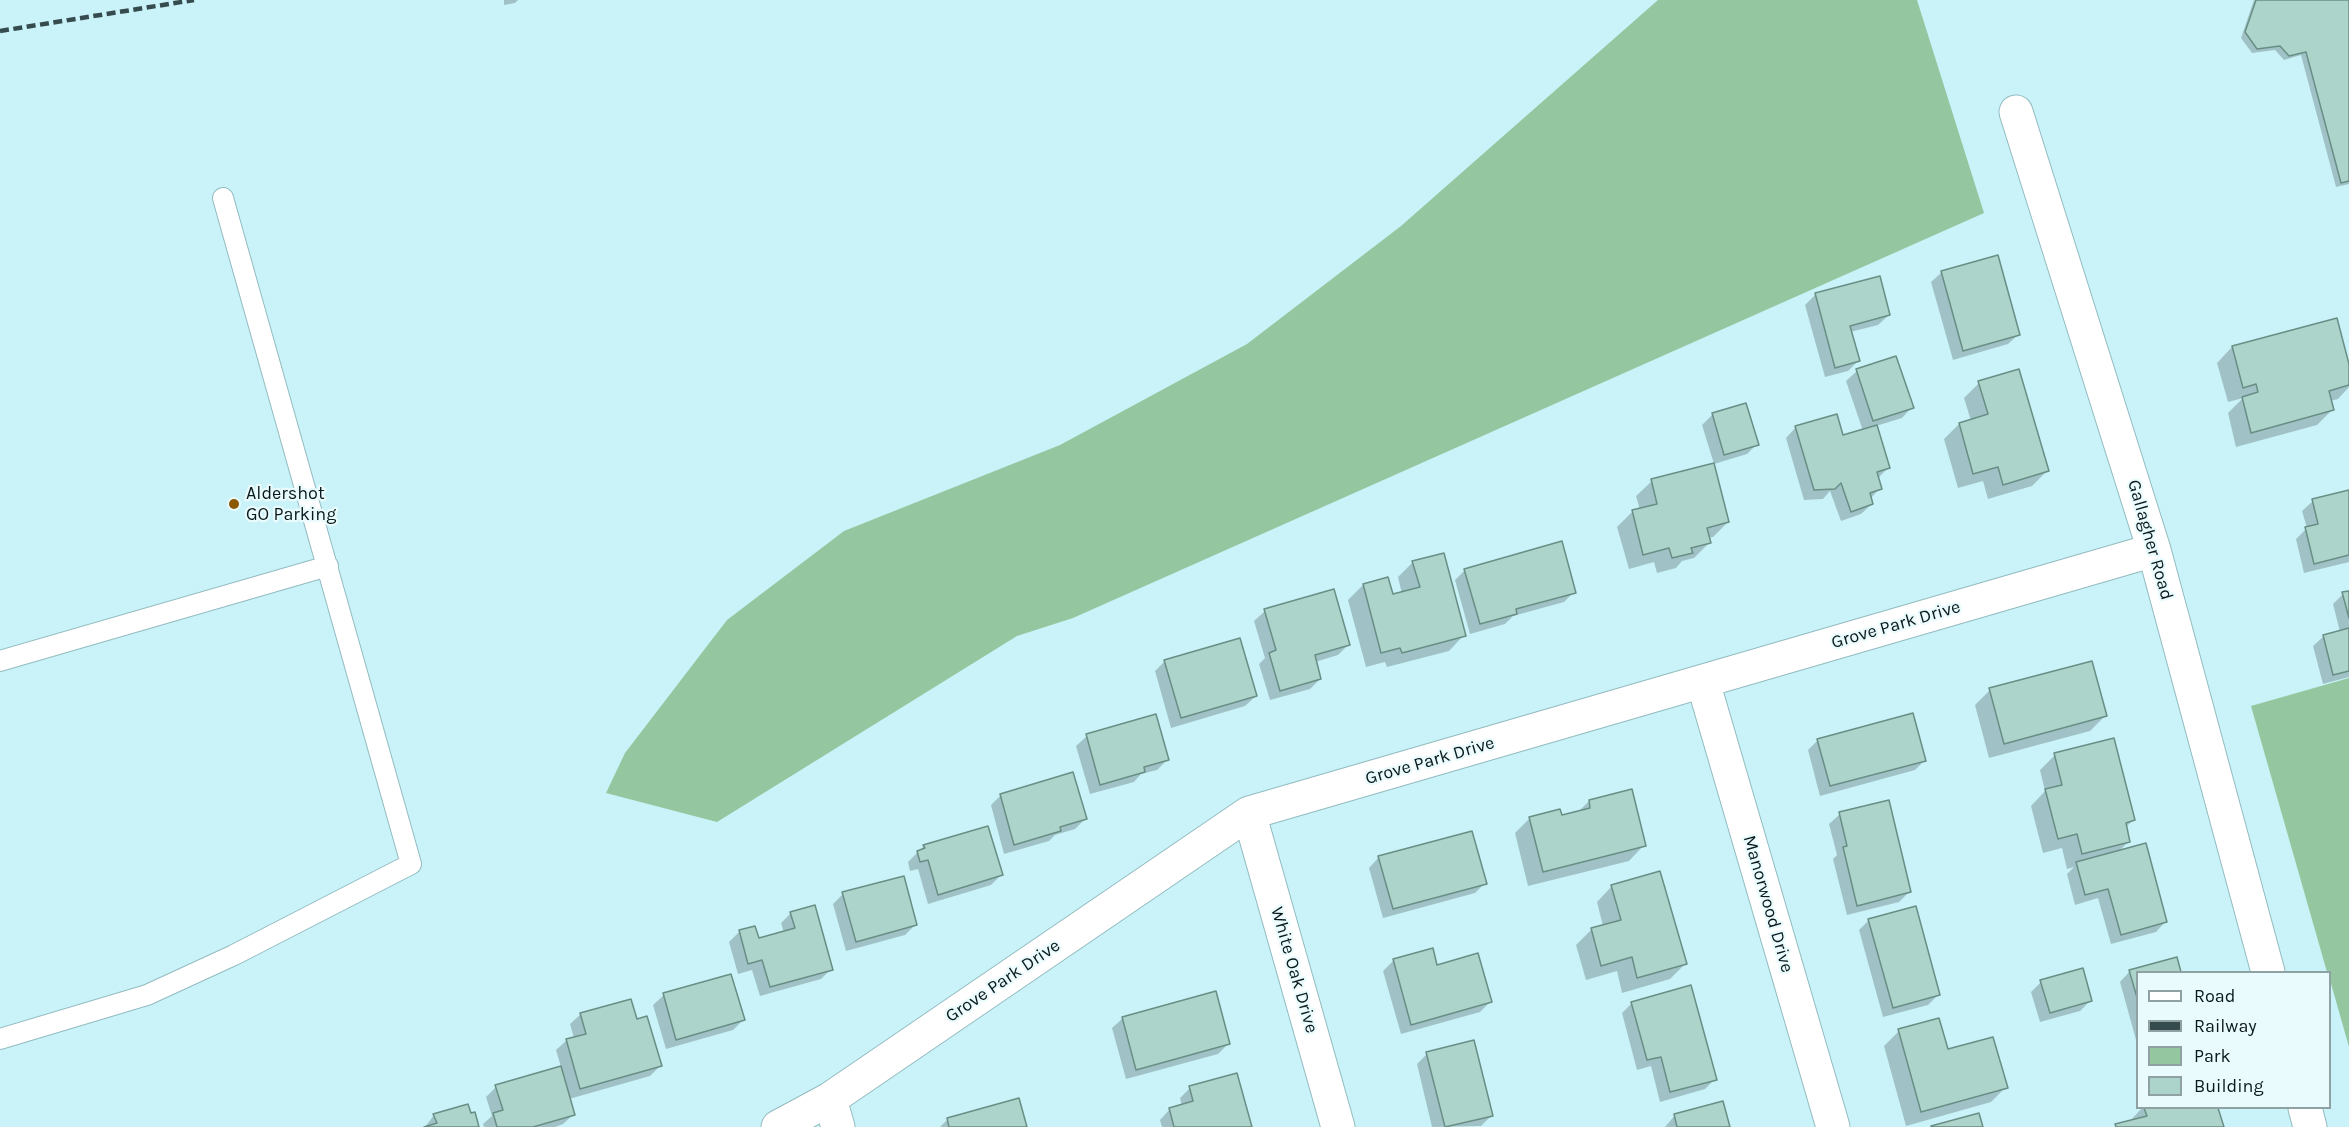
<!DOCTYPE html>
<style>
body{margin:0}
#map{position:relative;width:2349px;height:1127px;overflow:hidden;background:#c9f3f8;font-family:Karla,sans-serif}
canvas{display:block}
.legend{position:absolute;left:2136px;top:971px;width:195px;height:138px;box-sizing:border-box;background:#eafbfd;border:2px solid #90a1a3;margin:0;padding:8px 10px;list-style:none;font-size:18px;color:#0a191b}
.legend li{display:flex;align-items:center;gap:12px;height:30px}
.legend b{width:30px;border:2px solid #90a1a3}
</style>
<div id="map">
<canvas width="2349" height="1127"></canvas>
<ul class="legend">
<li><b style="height:8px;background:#fff"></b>Road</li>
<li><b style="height:8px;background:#364b4e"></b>Railway</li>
<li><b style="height:16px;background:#94c7a0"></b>Park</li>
<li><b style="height:16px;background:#add4ca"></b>Building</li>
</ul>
</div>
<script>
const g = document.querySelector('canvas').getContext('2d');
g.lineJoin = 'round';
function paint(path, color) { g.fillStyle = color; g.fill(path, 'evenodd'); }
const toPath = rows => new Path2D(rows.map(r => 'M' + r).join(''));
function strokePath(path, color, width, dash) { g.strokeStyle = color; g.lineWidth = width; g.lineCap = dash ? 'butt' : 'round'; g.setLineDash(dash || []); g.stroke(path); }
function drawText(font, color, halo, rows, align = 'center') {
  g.font = font + ' Karla,sans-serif'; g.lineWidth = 4.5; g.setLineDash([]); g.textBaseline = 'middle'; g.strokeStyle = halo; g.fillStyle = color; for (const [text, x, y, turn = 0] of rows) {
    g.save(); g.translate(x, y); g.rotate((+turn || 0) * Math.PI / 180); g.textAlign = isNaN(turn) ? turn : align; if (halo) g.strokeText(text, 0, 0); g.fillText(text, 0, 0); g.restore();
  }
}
const green = toPath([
 [1658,0,1917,0,1984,213,1073,618,1017,636,717,822,606,793,625,753,727,620,844,531,1060,445,1247,344,1401,226],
 [2349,678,2349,1047,2330,980,2330,972,2327,972,2251,706]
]);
const shadow = toPath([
 [504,0,518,0,515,3,504,5],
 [2254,0,2349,0,2349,184,2336,187,2301,55,2284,60,2275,50,2252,53,2241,38],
 [1942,272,2019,334,2008,344,1953,360,1931,282],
 [1879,278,1889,315,1878,325,1850,332,1858,361,1848,371,1825,377,1805,305,1815,295],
 [2232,347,2349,370,2349,387,2338,399,2330,401,2332,410,2317,425,2236,447,2228,413,2243,398,2228,402,2217,363],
 [1857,371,1912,407,1902,418,1876,426,1888,468,1877,479,1880,488,1870,499,1872,504,1861,514,1841,521,1830,491,1823,499,1804,500,1786,438,1796,427,1842,437,1863,431,1846,381],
 [1979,383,2047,471,2032,486,1988,499,1983,481,1958,488,1944,439,1959,424,1971,421,1964,398],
 [1745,405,1757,444,1747,454,1714,464,1702,425,1712,415],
 [1652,481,1728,522,1713,537,1708,538,1709,543,1694,558,1682,561,1676,568,1657,573,1654,562,1629,569,1617,527,1633,511,1640,510,1636,496],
 [2349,492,2349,562,2304,573,2296,539,2307,528,2302,511,2313,501],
 [1413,562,1464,635,1449,651,1387,667,1385,662,1366,667,1348,600,1363,585,1392,596,1402,594,1398,577],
 [1465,570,1574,592,1564,602,1513,616,1505,624,1470,634,1455,580],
 [2349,592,2349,677,2323,684,2313,646,2324,636,2340,632,2333,604,2343,594],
 [1265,611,1348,645,1338,655,1315,662,1320,679,1310,689,1270,700,1259,664,1265,658,1254,621],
 [1165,661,1256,696,1245,706,1171,728,1155,671],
 [1990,690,2105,716,2090,731,1989,758,1975,705],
 [1087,736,1167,760,1157,770,1141,774,1134,782,1090,794,1076,746],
 [1818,740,1925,760,1915,770,1820,796,1808,750],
 [2055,755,2133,820,2125,828,2129,841,2117,853,2166,921,2156,932,2111,944,2098,898,2075,905,2067,874,2074,867,2067,869,2062,848,2043,853,2031,806,2045,791,2040,770],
 [1001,795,1085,819,1075,829,1055,835,1049,841,1004,854,991,805],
 [1589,801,1644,845,1629,861,1528,886,1515,833,1530,818,1560,816,1578,812],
 [1840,814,1909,892,1899,902,1847,915,1833,859,1837,855,1829,824],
 [924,846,1001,875,991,885,928,904,918,869,910,871,908,862],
 [1379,857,1485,883,1475,893,1383,918,1369,868],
 [1612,886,1685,964,1670,979,1622,993,1617,971,1586,980,1576,945,1591,930,1603,926,1597,902],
 [843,894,916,924,905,935,846,951,833,904],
 [791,913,831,969,821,979,760,996,752,970,738,974,729,942,739,932,754,928,758,940,784,933,781,923],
 [1869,920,1938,995,1928,1005,1883,1017,1859,930],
 [1432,950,1436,966,1490,1002,1480,1012,1401,1034,1383,971,1393,961],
 [2176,959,2180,972,2138,972,2138,1047,2120,982,2130,971],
 [2041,982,2090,1001,2080,1011,2040,1022,2031,992],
 [664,995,743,1020,733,1030,666,1049,653,1005],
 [1632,1003,1715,1079,1705,1089,1660,1102,1651,1066,1637,1070,1622,1013],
 [581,1014,636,1021,660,1066,650,1076,569,1099,574,1114,563,1124,555,1127,484,1127,483,1124,492,1116,486,1097,496,1087,561,1067,556,1050,567,1040,574,1038,570,1024],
 [1123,1018,1228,1044,1218,1054,1126,1079,1112,1028],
 [1899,1031,1947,1051,2006,1087,1991,1102,1906,1126,1884,1046],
 [1427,1054,1491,1116,1481,1126,1432,1127,1417,1064],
 [1190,1088,1250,1127,1162,1127,1160,1120,1170,1109,1182,1106,1180,1098],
 [2142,1108,2217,1108,2222,1127,2115,1127,2129,1122],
 [434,1115,477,1127,425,1127],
 [1675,1115,1728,1127,1665,1127],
 [948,1119,1025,1127,940,1127]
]);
const building = toPath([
 [2256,0,2349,0,2349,181,2341,183,2306,52,2289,56,2280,46,2257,49,2245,32,2256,0],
 [1998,255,2020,335,1963,351,1941,271,1998,255],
 [1880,276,1890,315,1850,326,1860,361,1835,368,1815,293,1880,276],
 [2337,318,2349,364,2349,385,2329,391,2334,410,2251,433,2242,397,2258,392,2256,384,2243,388,2232,346,2337,318],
 [1896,356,1914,408,1873,421,1856,369,1896,356],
 [2019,369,2049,471,2003,485,1998,467,1973,474,1959,423,1988,414,1978,381,2019,369],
 [1746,403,1759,445,1724,455,1712,413,1746,403],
 [1837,414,1843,435,1877,425,1890,468,1877,472,1882,489,1870,493,1873,504,1851,512,1841,483,1835,489,1814,490,1795,426,1837,414],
 [1714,463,1729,522,1707,528,1711,543,1691,548,1693,553,1672,558,1669,548,1643,555,1632,510,1657,504,1651,479,1714,463],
 [2349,490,2349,555,2314,564,2305,527,2318,524,2312,499,2349,490],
 [1562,541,1576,593,1516,609,1517,614,1480,624,1464,569,1562,541],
 [1444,553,1466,636,1402,653,1400,648,1381,653,1363,584,1388,577,1393,594,1420,587,1412,561,1444,553],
 [1334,589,1350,645,1315,655,1321,679,1280,691,1269,653,1276,650,1264,609,1334,589],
 [2349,591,2349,618,2342,592,2349,591],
 [2349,628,2349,671,2333,675,2323,635,2349,628],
 [1240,638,1257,696,1181,718,1164,660,1240,638],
 [2092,661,2107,716,2004,744,1989,688,2092,661],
 [1913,713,1926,761,1830,786,1817,739,1913,713],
 [1156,714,1169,760,1144,767,1145,772,1100,785,1086,734,1156,714],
 [2114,738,2135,820,2126,823,2130,842,2082,854,2077,834,2058,839,2045,789,2062,785,2054,753,2114,738],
 [1073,772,1087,819,1060,827,1061,831,1014,845,1000,794,1073,772],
 [1632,789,1646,846,1543,872,1529,817,1560,809,1562,815,1590,808,1589,800,1632,789],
 [1889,800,1911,892,1857,906,1843,847,1847,846,1839,812,1889,800],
 [988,826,1003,875,938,895,928,860,920,862,917,851,925,848,923,845,988,826],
 [1472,831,1487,884,1393,909,1378,856,1472,831],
 [2146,843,2167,922,2121,935,2108,889,2085,895,2076,862,2146,843],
 [1660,871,1687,964,1637,978,1632,957,1601,966,1591,928,1621,920,1611,885,1660,871],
 [904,876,917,925,856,942,842,892,904,876],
 [815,905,833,970,770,987,762,960,748,964,739,930,755,926,759,938,795,928,790,912,815,905],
 [1916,906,1940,995,1893,1008,1868,919,1916,906],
 [1433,948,1437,965,1478,953,1492,1002,1411,1025,1393,959,1433,948],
 [2177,957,2181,972,2138,972,2138,1001,2129,970,2177,957],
 [2083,968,2092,1001,2050,1013,2040,980,2083,968],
 [731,974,745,1020,676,1040,663,993,731,974],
 [1691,985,1717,1080,1670,1092,1661,1057,1647,1060,1631,1002,1691,985],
 [1216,991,1230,1044,1136,1070,1122,1017,1216,991],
 [631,999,637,1019,647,1016,662,1066,580,1089,566,1039,586,1034,580,1013,631,999],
 [1939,1018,1948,1049,1993,1037,2008,1088,1921,1112,1898,1029,1939,1018],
 [1474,1040,1493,1116,1445,1127,1426,1052,1474,1040],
 [561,1066,575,1115,533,1127,497,1127,493,1113,503,1110,495,1085,561,1066],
 [1237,1073,1252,1127,1174,1127,1169,1108,1193,1101,1189,1086,1237,1073],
 [1019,1098,1027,1127,949,1127,947,1118,1019,1098],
 [1723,1101,1730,1127,1677,1127,1674,1114,1723,1101],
 [468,1104,471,1113,475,1112,479,1127,424,1127,437,1123,433,1114,468,1104],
 [2144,1108,2218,1108,2224,1127,2116,1127,2115,1124,2147,1116,2144,1108],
 [1979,1113,1983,1127,1931,1127,1931,1126,1979,1113]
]);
const lane = toPath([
 [0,661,328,566],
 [0,1039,147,995,234,955,411,864,223,198]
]);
const street = toPath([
 [2016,112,2154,550,2268,972],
 [1703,682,1833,1127],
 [1249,813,1338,1127],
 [830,1099,838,1127],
 [2305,1108,2310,1127],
 [778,1127,830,1099,1249,813,2154,550]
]);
const rail = toPath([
 [0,31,194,0]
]);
const markers = [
 [234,504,6,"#8b5803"]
];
const poiNames = [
 ["Aldershot",246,494],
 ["GO Parking",246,515]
];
const streetNames = [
 ["Gallagher Road",2150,540,74],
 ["Grove Park Drive",1896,625,-16],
 ["Grove Park Drive",1430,761,-16],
 ["Manorwood Drive",1768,904,74],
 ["White Oak Drive",1294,970,74],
 ["Grove Park Drive",1003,981,-34]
];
paint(green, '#94c7a0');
paint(shadow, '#0003');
paint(building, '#add4ca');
strokePath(building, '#698e85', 1.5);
strokePath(lane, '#93bbc0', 22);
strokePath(street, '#93bbc0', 35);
strokePath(lane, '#fff', 20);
strokePath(street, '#fff', 33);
strokePath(rail, '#364b4e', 4.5, [9, 4.5]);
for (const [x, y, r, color] of markers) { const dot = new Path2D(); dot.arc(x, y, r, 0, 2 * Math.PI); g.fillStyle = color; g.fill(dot); strokePath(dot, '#eafbfd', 2); }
drawText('18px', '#0a191b', '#eafbfd', poiNames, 'left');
drawText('18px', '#0a191b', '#eafbfd', streetNames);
</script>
